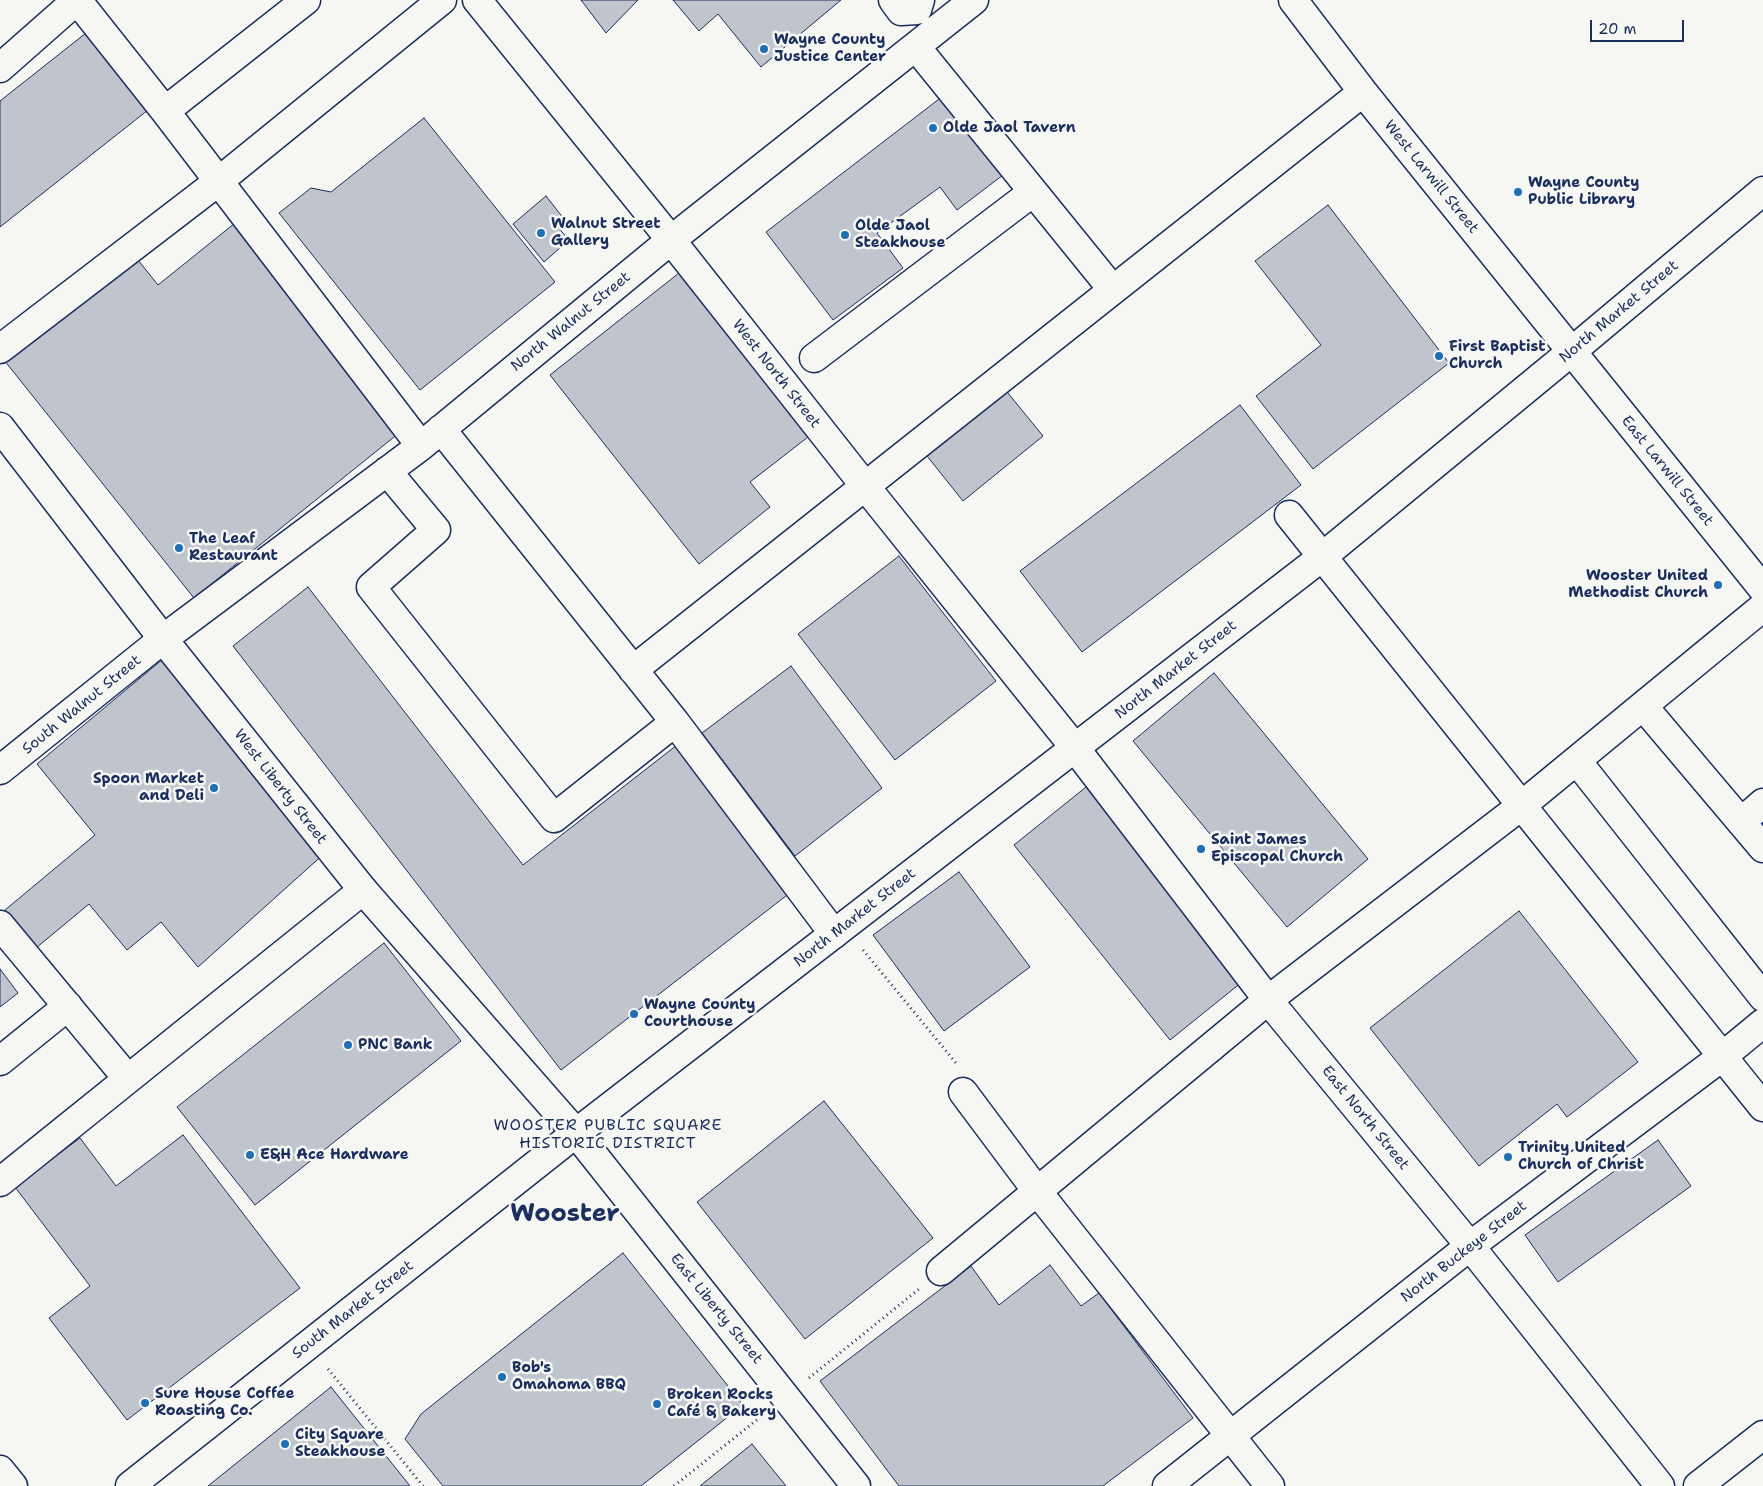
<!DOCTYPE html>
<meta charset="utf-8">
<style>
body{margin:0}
#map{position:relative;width:1763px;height:1486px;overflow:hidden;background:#f6f6f2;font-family:"Shantell Sans",sans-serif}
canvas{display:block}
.scale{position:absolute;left:1590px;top:20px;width:94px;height:22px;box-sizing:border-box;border:2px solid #1b2f5e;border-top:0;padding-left:6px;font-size:15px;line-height:18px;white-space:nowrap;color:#1b2f5e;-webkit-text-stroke:4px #f6f6f2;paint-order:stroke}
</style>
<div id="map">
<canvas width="1763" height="1486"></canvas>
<div class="scale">20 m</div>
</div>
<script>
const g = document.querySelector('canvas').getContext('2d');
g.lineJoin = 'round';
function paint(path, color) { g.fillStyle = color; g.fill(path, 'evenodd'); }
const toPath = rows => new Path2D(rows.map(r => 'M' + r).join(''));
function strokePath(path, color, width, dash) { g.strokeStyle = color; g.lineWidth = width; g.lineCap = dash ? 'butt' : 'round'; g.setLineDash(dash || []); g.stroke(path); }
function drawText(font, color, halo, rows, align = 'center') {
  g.font = font + ' "Shantell Sans",sans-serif'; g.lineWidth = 5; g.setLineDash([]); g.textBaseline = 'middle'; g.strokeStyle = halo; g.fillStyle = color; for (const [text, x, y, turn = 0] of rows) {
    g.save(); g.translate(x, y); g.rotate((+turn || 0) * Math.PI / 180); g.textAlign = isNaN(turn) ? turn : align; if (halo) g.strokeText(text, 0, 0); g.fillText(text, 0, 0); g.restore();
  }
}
const building = toPath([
 [581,0,638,0,606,33,581,0],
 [673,0,841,0,761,67,718,14,699,31,673,0],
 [86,33,148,110,0,227,0,101,86,33],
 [943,96,1003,175,957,210,940,187,877,233,903,268,833,320,766,232,943,96],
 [424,118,555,282,420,390,279,213,311,188,331,192,424,118],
 [546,196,564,219,556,225,569,240,544,262,513,224,546,196],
 [1328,205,1449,363,1313,469,1256,396,1321,345,1255,261,1328,205],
 [240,219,399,433,194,598,4,360,134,255,158,285,240,219],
 [679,273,808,437,750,482,770,507,699,564,550,375,679,273],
 [1003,387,1043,436,963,501,923,451,1003,387],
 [1240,405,1301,485,1082,652,1020,571,1240,405],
 [899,556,996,681,895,760,798,634,899,556],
 [308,587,523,865,677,745,791,892,561,1070,233,646,308,587],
 [169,654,326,852,198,967,161,922,127,950,89,904,36,948,5,910,95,835,37,764,169,654],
 [791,666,882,788,795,856,702,733,791,666],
 [1214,673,1368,859,1287,927,1133,741,1214,673],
 [1086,787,1242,982,1170,1040,1014,845,1086,787],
 [959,872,1030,967,944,1031,873,935,959,872],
 [1519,911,1638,1062,1567,1117,1557,1104,1479,1166,1370,1028,1519,911],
 [384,943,461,1041,255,1205,177,1107,384,943],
 [0,969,18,993,0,1007,0,969],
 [824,1101,933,1238,805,1339,697,1202,824,1101],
 [183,1135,300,1288,127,1420,49,1318,90,1286,15,1187,80,1138,116,1186,183,1135],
 [1658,1140,1691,1186,1558,1282,1525,1235,1658,1140],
 [623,1253,743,1405,641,1486,443,1486,405,1439,421,1414,623,1253],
 [1050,1265,1081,1306,1099,1293,1193,1418,1103,1486,899,1486,820,1381,971,1266,999,1305,1050,1265],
 [331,1387,410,1486,208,1486,331,1387],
 [752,1444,786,1486,700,1486,752,1444]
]);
const path = toPath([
 [863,950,956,1063],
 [328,1369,423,1486],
 [809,1378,919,1289],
 [674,1486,763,1415]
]);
const minor = toPath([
 [77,0,165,111,421,446],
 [477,0,671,240,865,486,1075,748,1268,1000,1470,1246,1660,1486],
 [893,0,901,11,917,10,920,0],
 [1293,0,1363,92,1763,589],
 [916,47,1113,290],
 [0,68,77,0],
 [165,111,306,0],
 [0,349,219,181,442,0],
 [814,358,1033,192],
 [441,429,675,722,834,934],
 [387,471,436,530,371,587,554,818,675,722],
 [1289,515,1763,1107],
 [633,670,1363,92],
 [1643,706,1763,848],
 [1577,761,1763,997],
 [0,770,163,639,421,446,671,240,974,0],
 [1741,822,1763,803],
 [0,925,128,1079],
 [0,1061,68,1006],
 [963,1092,1037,1191,1270,1486],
 [0,1182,363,890],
 [941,1271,1268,1000,1521,806,1763,607],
 [0,1470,13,1486],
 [1167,1486,1470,1246,1723,1056,1763,1023],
 [1698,1486,1763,1435]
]);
const major = toPath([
 [0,427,163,639,363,890,576,1133,856,1486],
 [130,1486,576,1133,1322,557,1571,352,1763,191]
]);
const markers = [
 [764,49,5,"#1f6fb2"],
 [933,128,5,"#1f6fb2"],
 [1518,192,5,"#1f6fb2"],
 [541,233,5,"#1f6fb2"],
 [845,235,5,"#1f6fb2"],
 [1439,356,5,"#1f6fb2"],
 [179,548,5,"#1f6fb2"],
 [1718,585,5,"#1f6fb2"],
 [214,788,5,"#1f6fb2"],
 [1201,849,5,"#1f6fb2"],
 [634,1014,5,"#1f6fb2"],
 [348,1045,5,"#1f6fb2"],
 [250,1155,5,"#1f6fb2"],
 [1508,1157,5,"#1f6fb2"],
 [502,1377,5,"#1f6fb2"],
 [145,1403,5,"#1f6fb2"],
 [657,1404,5,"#1f6fb2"],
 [285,1444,5,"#1f6fb2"]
];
const poiNames = [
 ["Wayne County",774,40],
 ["Justice Center",774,57],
 ["Olde Jaol Tavern",943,128],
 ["Wayne County",1528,183],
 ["Public Library",1528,200],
 ["Walnut Street",551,224],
 ["Gallery",551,241],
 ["Olde Jaol",855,226],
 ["Steakhouse",855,243],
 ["First Baptist",1449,347],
 ["Church",1449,364],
 ["The Leaf",189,539],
 ["Restaurant",189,556],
 ["Wooster United",1708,576,"right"],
 ["Methodist Church",1708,593,"right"],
 ["Spoon Market",204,779,"right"],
 ["and Deli",204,796,"right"],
 ["Saint James",1211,840],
 ["Episcopal Church",1211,857],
 ["Wayne County",644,1005],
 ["Courthouse",644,1022],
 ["PNC Bank",358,1045],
 ["Trinity United",1518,1148],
 ["Church of Christ",1518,1165],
 ["E&H Ace Hardware",260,1155],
 ["Bob's",512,1368],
 ["Omahoma BBQ",512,1385],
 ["Sure House Coffee",155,1394],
 ["Roasting Co.",155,1411],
 ["Broken Rocks",667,1395],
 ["Café & Bakery",667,1412],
 ["City Square",295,1435],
 ["Steakhouse",295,1452]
];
const streetNames = [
 ["West Larwill Street",1431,177,51],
 ["North Market Street",1619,312,-40],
 ["North Walnut Street",571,322,-39],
 ["West North Street",776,374,52],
 ["East Larwill Street",1667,471,51],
 ["North Market Street",1176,670,-38],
 ["South Walnut Street",82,705,-39],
 ["West Liberty Street",280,787,52],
 ["North Market Street",855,918,-38],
 ["East North Street",1365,1118,51],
 ["North Buckeye Street",1464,1252,-38],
 ["East Liberty Street",716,1309,51],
 ["South Market Street",353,1310,-38]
];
const neighbourhoodNames = [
 ["WOOSTER PUBLIC SQUARE",608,1126],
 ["HISTORIC DISTRICT",608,1144]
];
const townNames = [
 ["Wooster",565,1214]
];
paint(building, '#c0c4cd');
strokePath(building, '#1b2f5e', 1);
strokePath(minor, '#1b2f5e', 31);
strokePath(major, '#1b2f5e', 31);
strokePath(path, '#1b2f5e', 3, [1, 4]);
strokePath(minor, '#f6f6f2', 28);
strokePath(major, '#f6f6f2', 28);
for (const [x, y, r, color] of markers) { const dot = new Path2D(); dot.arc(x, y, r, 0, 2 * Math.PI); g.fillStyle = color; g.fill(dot); strokePath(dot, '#f6f6f2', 2); }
drawText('bold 15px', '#1b2f5e', '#f6f6f2', poiNames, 'left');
drawText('15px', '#1b2f5e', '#f6f6f2', streetNames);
g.letterSpacing = '1px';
drawText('16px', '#1b2f5e', '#f6f6f2', neighbourhoodNames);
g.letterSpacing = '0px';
drawText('bold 25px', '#1b2f5e', '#f6f6f2', townNames);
</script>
